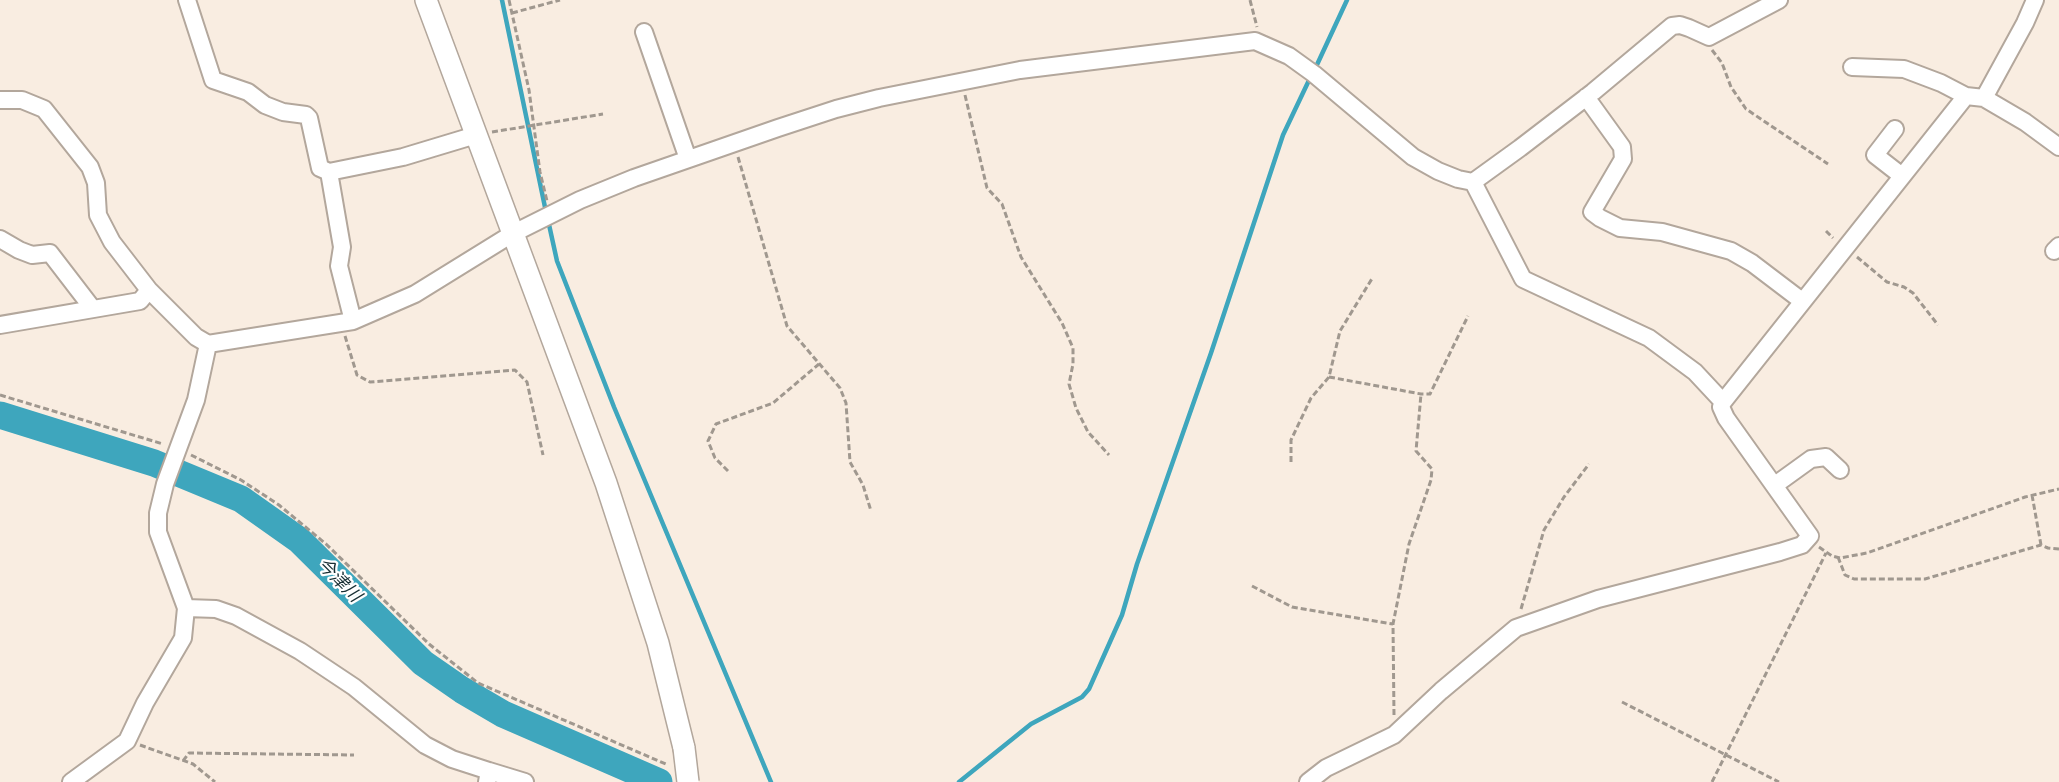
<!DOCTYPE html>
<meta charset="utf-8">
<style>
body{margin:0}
canvas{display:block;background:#f9ede1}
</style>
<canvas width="2059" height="782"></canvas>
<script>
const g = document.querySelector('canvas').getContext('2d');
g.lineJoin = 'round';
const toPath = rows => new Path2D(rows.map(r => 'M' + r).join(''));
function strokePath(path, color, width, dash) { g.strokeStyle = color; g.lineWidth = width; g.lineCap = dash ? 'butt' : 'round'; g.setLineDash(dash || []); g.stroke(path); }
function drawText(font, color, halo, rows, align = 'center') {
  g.font = font + ' "Asap Condensed","Noto Sans JP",sans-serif'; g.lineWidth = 4.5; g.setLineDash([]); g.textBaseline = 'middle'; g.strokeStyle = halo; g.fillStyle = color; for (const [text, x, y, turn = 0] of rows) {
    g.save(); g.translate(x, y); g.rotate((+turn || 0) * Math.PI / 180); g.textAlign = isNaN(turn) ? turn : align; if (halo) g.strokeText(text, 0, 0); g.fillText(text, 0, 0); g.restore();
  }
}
const stream = toPath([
 [502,0,546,212],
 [1315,69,1347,0],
 [548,220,557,261,614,407,771,782],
 [959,782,1031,724,1082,697,1089,689,1122,615,1137,564,1211,353,1283,135,1311,76]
]);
const river = toPath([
 [0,415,154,463,241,499,299,540,423,663,462,690,503,714,659,782]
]);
const path = toPath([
 [509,0,529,90,540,172,547,201],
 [1250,0,1257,27],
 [512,13,560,0],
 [1712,50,1722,63,1731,87,1746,109,1828,164],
 [965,95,987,188,1002,204,1021,257,1062,323,1073,348,1073,364,1069,384,1076,408,1088,432,1109,455],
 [492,132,603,114],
 [738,157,787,326,840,388,846,403,850,462,863,485,871,511],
 [1826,231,1833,238],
 [1857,257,1887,282,1904,287,1913,293,1938,325],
 [345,336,357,375,370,382,515,370,527,382,543,455],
 [1329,377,1421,394,1430,394,1468,316],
 [0,395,163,444],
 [191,455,241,480,279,505,326,544,429,644,478,683,668,765],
 [1291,462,1291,440,1311,398,1329,377,1340,331,1373,277],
 [728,471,715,458,708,441,716,424,773,403,819,364],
 [2032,495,2041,545],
 [1819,547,1832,556,1840,558,1867,553,2025,497,2059,489],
 [1838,557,1845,575,1854,579,1925,579,2041,545,2048,548,2059,549],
 [1252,586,1292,607,1393,624],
 [1521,609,1544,530,1564,497,1589,464],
 [1622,702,1779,782],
 [1394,715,1393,624,1409,544,1431,480,1432,469,1416,451,1421,394],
 [140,745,193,764,215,782],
 [183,761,189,753,354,755],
 [1712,782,1826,553]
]);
const minor = toPath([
 [187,0,213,80,248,92,265,105,283,112,306,115,309,118,320,168,329,172,403,157,476,135],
 [644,32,688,159],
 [1852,67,1904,69,1941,83,1966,96],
 [1586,97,1622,147,1623,159,1592,212,1600,218,1620,228,1662,232,1731,251,1752,263,1802,301],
 [1984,98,2025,23,2035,0],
 [0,100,22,100,44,109,90,167,96,183,98,215,112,242,149,290,196,337,208,344,353,321,415,294,512,234,580,200,634,178,778,128,836,109,879,98,1020,70,1255,41,1289,56,1314,74,1413,157,1438,171,1458,179,1473,182,1520,148,1593,92,1672,26,1680,25,1689,28,1709,37,1779,0],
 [1895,129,1875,155,1902,176],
 [329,172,342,247,339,266,353,321],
 [1473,182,1523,279,1649,338,1695,372,1723,402],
 [0,239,19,250,32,255,50,253,93,309],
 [2054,251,2059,246],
 [0,325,140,301,149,290],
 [1775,485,1811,459,1826,457,1840,470],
 [186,608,216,609,236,616,300,651,354,687,425,745,452,759,489,771,487,782],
 [489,771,525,782],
 [71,782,127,741,145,703,183,638,186,608,158,532,158,513,165,484,196,400,208,344],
 [1308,782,1326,768,1394,735,1441,691,1516,628,1598,599,1780,552,1802,545,1810,536,1726,418,1721,407,1723,402,1966,96,1984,98,2025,122,2059,147]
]);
const tertiary = toPath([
 [426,0,606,483,658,643,684,748]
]);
const tertiaryBridge = toPath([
 [684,748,688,782]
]);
const waterNames = [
 ["今津川",339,580,45]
];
strokePath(stream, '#3ea6bd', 4.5);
strokePath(river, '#3ea6bd', 27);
strokePath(minor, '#b3a79c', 20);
strokePath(tertiary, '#b3a79c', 24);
strokePath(path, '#a0988f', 3, [6, 3]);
strokePath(minor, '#fff', 16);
strokePath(tertiary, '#fff', 21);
strokePath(tertiaryBridge, '#b3a79c', 24, []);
strokePath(tertiaryBridge, '#fff', 21);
drawText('italic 18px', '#182f34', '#fff', waterNames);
</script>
